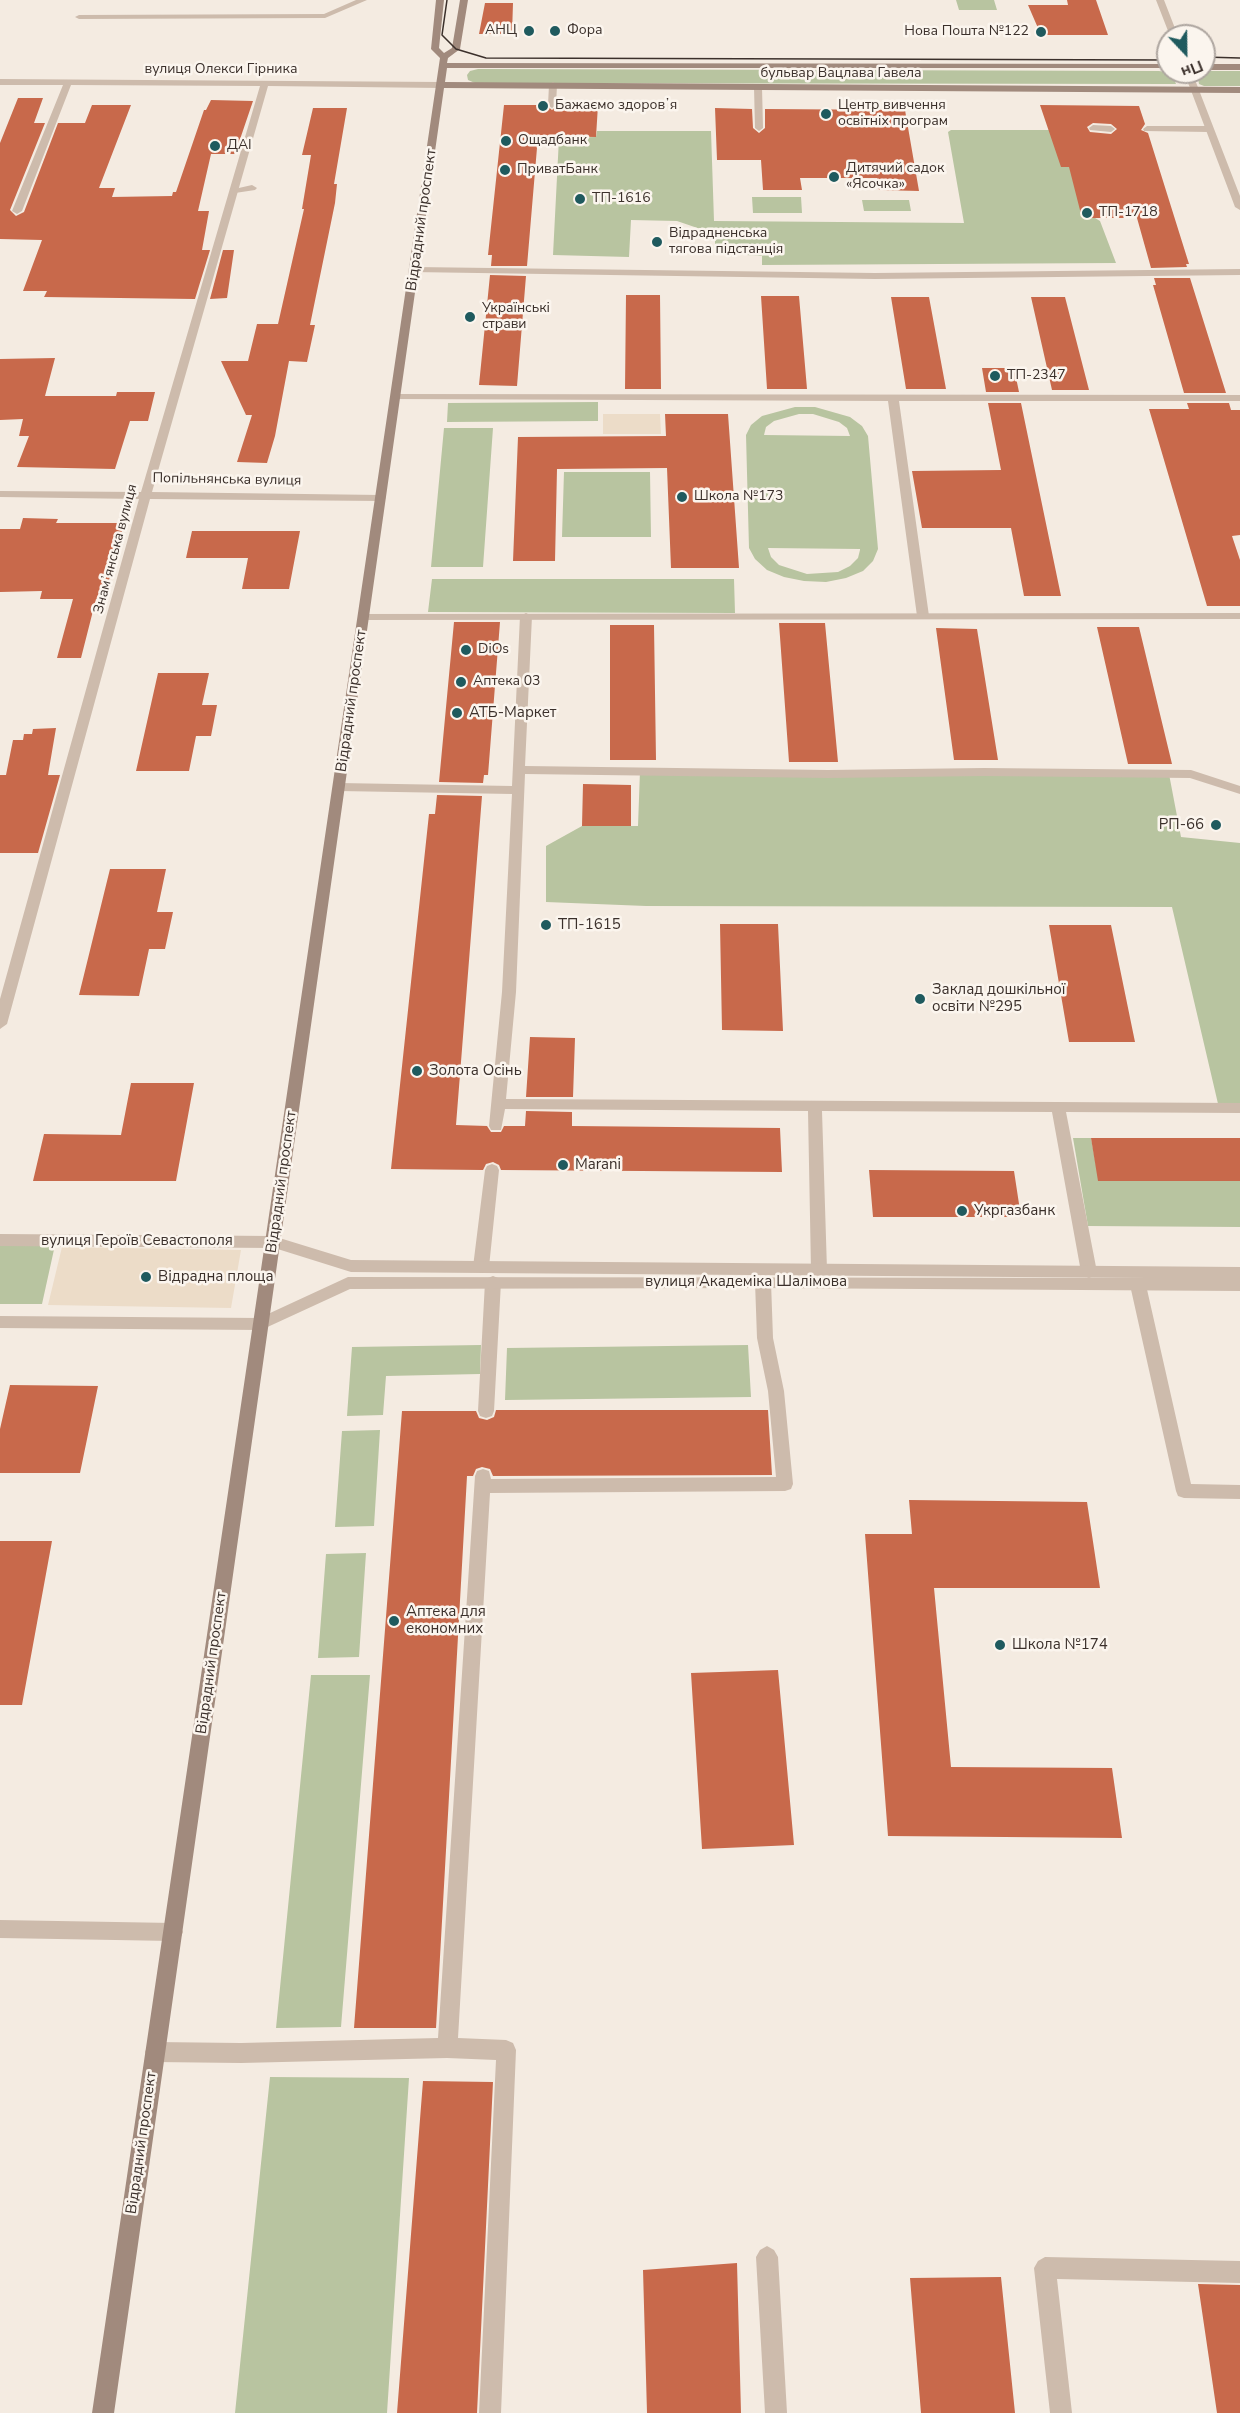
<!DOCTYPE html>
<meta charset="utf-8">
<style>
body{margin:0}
#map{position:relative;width:1240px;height:2413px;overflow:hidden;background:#f4ebe1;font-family:"Nunito Sans",sans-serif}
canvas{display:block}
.north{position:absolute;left:1156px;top:24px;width:60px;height:60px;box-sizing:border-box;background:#fbf5ee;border:2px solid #aea6a0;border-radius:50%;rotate:158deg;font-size:16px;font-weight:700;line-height:24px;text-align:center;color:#3b302b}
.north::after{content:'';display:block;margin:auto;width:21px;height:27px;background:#1f5a5e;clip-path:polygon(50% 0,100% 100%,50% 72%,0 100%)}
</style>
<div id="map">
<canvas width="1240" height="2413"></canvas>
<div class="north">Пн</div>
</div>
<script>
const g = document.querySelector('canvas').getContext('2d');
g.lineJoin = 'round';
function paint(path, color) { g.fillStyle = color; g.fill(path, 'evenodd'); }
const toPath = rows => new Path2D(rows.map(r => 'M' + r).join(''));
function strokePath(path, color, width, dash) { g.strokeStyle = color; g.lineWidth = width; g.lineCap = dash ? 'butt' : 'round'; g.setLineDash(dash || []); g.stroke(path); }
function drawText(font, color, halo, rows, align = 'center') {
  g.font = font + ' "Nunito Sans",sans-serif'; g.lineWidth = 5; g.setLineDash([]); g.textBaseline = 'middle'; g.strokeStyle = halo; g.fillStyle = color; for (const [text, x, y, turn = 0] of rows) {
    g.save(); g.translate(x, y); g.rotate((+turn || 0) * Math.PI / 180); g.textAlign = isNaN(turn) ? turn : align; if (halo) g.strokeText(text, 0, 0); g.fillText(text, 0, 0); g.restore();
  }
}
const green = toPath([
 [956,0,994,0,997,10,959,10],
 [478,69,1159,71,1172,73,1176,84,475,83,468,80,467,75,470,71],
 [1204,71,1240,71,1240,86,1204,86,1199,84,1197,73],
 [951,130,1085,130,1095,218,1100,221,1116,263,762,265,762,256,715,253,715,234,677,221,631,220,629,257,553,255,559,138,596,137,597,131,711,131,714,221,964,223,948,132],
 [752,197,801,197,802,213,753,213],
 [862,200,909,200,911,211,864,211],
 [598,402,598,421,447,422,448,403],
 [795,407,815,407,850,417,862,426,868,436,878,549,873,561,863,571,846,578,826,582,804,581,784,577,767,570,755,559,749,548,746,435,751,425,762,416],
 [799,414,813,414,839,422,847,428,850,436,764,435,766,427,774,421],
 [768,548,860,549,860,550,858,558,850,566,838,572,807,574,779,565,771,557],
 [444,428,493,428,483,567,431,567],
 [564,472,650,472,651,537,562,537],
 [432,579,734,579,735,613,428,612],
 [640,771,1169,774,1181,837,1240,843,1240,1108,1219,1108,1172,907,646,906,546,902,546,846,582,826,638,826],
 [1073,1138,1091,1138,1099,1181,1240,1181,1240,1227,1088,1226],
 [0,1245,55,1245,42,1304,0,1304],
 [481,1345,480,1374,386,1376,383,1415,347,1416,352,1347],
 [748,1345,751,1397,505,1400,507,1348],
 [380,1430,374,1526,335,1527,342,1431],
 [366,1553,359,1657,318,1658,326,1554],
 [311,1675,370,1675,341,2027,276,2028],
 [270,2077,409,2078,387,2413,235,2413]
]);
const plaza = toPath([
 [603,414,660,414,661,434,603,434],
 [62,1247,241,1250,231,1308,48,1305]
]);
const building = toPath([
 [1067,0,1096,0,1108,35,1041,35,1028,5,1068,5],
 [485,3,513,3,512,34,479,34],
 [18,98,43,98,34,123,45,123,10,210,16,216,24,212,58,123,85,123,92,105,131,105,99,188,115,188,112,197,172,196,173,192,176,192,204,110,206,110,211,100,253,101,235,154,211,154,198,211,209,211,202,250,210,250,195,299,44,297,47,291,23,291,42,240,0,239,0,143],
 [504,105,546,105,552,110,558,105,598,105,596,137,538,136,527,266,491,266,492,255,488,255],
 [1040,105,1139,106,1145,124,1141,130,1148,133,1189,264,1186,264,1187,267,1151,268,1137,218,1082,218,1069,167,1061,167],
 [1093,123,1111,124,1117,129,1111,134,1090,132,1087,127],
 [313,108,347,108,334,184,337,184,335,203,310,325,315,325,307,362,289,361,275,436,267,463,237,462,252,415,246,415,221,361,248,361,257,324,278,324,304,209,302,209,311,155,302,155],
 [715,108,752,109,753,128,759,133,765,128,765,109,905,110,919,191,879,190,877,178,800,178,802,190,763,190,761,160,717,160],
 [223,250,234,250,227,298,210,299],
 [490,275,526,276,517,386,479,385],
 [1154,278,1190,278,1226,393,1184,393,1153,285,1156,285],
 [626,295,660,295,661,389,625,389],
 [761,296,799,296,807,389,767,389],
 [891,297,929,297,946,389,906,389],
 [1031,297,1065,297,1089,390,1052,390],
 [55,358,45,396,116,396,117,392,155,392,148,421,130,421,115,469,17,467,29,436,19,436,23,419,0,420,0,359],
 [982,368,1014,368,1019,392,986,392],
 [988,403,1021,403,1061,596,1024,596,1011,528,922,528,912,471,1001,470],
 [1187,403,1229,403,1231,410,1240,410,1240,535,1232,536,1240,560,1240,606,1207,606,1149,409,1189,409],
 [665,414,728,414,739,568,671,568,667,468,557,469,555,561,513,561,518,437,666,436],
 [23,518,58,519,56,523,124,523,104,599,96,599,81,658,57,658,73,599,40,599,42,591,0,592,0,529,20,529],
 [192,531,300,531,289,589,242,589,248,558,186,558],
 [454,622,500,622,488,775,484,775,483,783,439,782],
 [779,623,825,623,838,762,789,762],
 [610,625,654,625,656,760,610,760],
 [1097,627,1139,627,1172,764,1128,764],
 [936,628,977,629,998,760,954,760],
 [158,673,209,673,202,705,217,705,211,736,196,736,189,771,136,771],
 [56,728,48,775,60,775,38,853,0,853,0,775,6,775,13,740,23,740,24,734,32,734,33,729],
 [583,784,631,785,631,826,582,826],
 [437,795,482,796,456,1125,487,1126,491,1132,501,1132,504,1126,525,1126,526,1111,572,1112,572,1126,780,1128,782,1172,501,1170,499,1165,493,1162,486,1164,483,1170,391,1169,429,814,435,814],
 [110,869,166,869,157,912,173,912,165,949,149,949,139,996,79,995],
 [720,924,778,924,783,1031,722,1030],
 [1049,925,1111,925,1135,1042,1069,1042],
 [530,1037,575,1038,573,1097,526,1097],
 [131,1083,194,1083,176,1181,33,1181,44,1134,121,1135],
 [1091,1138,1240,1138,1240,1181,1098,1181],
 [869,1170,1014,1171,1021,1217,873,1217],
 [10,1385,98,1386,80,1473,0,1473,0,1429],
 [496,1410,768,1410,772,1475,493,1476,490,1469,482,1467,476,1469,473,1476,467,1476,436,2028,354,2028,402,1411,476,1411,479,1418,487,1420,494,1417],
 [909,1500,1087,1502,1100,1588,934,1588,951,1767,1112,1768,1122,1838,888,1836,865,1534,912,1534],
 [0,1541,52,1541,22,1705,0,1705],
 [778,1670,794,1845,702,1849,691,1673],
 [423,2081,493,2082,477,2413,397,2413],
 [737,2263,741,2413,647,2413,643,2270],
 [1001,2277,1015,2413,921,2413,910,2278],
 [1198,2284,1240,2285,1240,2413,1217,2413]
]);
const service = toPath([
 [356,0,367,0,325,18,79,19,75,17,79,15,324,14,356,0],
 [553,82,557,85,556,105,552,108,548,105,549,85,553,82],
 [758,84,762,87,763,128,759,131,755,128,754,87,758,84],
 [1093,125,1111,126,1115,129,1111,132,1090,130,1089,128,1093,125],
 [1147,126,1208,126,1212,129,1208,132,1144,131,1143,129,1147,126],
 [252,185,257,188,255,190,235,193,230,190,252,185],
 [415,267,875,273,1240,269,1240,275,875,279,412,272,410,270,415,267],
 [396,394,1240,395,1240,401,899,401,929,616,923,619,917,616,888,401,392,399,392,395,396,394],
 [526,613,532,616,525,766,828,770,984,768,1191,770,1240,786,1240,794,1190,778,984,776,828,778,525,774,516,992,506,1099,1240,1103,1240,1113,1066,1112,1097,1272,1094,1276,1089,1278,1084,1276,1081,1272,1052,1112,822,1111,827,1270,824,1274,819,1276,814,1274,811,1270,808,1111,505,1109,501,1130,491,1130,489,1126,502,992,512,794,339,791,333,787,339,783,512,786,520,616,526,613],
 [492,1164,497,1166,499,1170,489,1267,486,1271,481,1273,476,1271,473,1267,485,1170,487,1166,492,1164],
 [493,1276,498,1278,501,1282,494,1411,492,1416,486,1418,480,1416,478,1411,485,1282,488,1278,493,1276],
 [763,1276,768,1278,771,1282,773,1338,784,1391,793,1484,791,1489,785,1491,490,1493,458,2038,506,2040,513,2043,516,2050,501,2413,479,2413,496,2060,447,2058,241,2063,155,2062,148,2059,145,2052,148,2045,155,2042,241,2043,438,2038,475,1476,477,1471,483,1469,489,1471,491,1479,776,1477,768,1391,757,1338,755,1282,758,1278,763,1276],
 [1138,1279,1143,1281,1146,1285,1191,1484,1240,1485,1240,1499,1184,1498,1178,1496,1176,1491,1130,1285,1133,1281,1138,1279],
 [0,1920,173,1923,180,1925,183,1932,180,1939,173,1941,0,1938,0,1920],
 [767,2246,774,2250,778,2257,787,2413,765,2413,756,2257,760,2250,767,2246],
 [1045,2257,1240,2261,1240,2283,1057,2279,1072,2413,1050,2413,1034,2268,1038,2261,1045,2257]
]);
const minor = toPath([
 [1156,0,1164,0,1178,36,1170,36,1156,0],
 [1184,72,1192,72,1240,196,1240,210,1235,207,1184,72],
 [0,79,441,82,445,85,441,88,268,86,152,492,381,495,386,498,381,501,150,499,7,1024,0,1029,0,999,139,499,0,497,0,491,141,492,260,86,71,85,22,211,17,214,12,211,63,85,0,85,0,79],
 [1240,613,1240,619,364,620,358,617,364,614,1240,613],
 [0,1234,273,1236,278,1238,281,1242,278,1246,273,1248,0,1246,0,1234],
 [0,1316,261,1318,267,1320,269,1324,267,1328,261,1330,0,1328,0,1316]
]);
const tertiary = toPath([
 [273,1236,351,1260,1240,1267,1240,1291,763,1288,350,1289,261,1330,255,1328,253,1324,255,1320,348,1277,1149,1278,351,1272,268,1246,265,1242,268,1238,273,1236]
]);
const secondary = toPath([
 [436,0,444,0,439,48,444,53,452,48,460,0,468,0,460,49,448,58,447,63,1168,64,1168,68,447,68,445,82,1240,87,1240,93,444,88,114,2413,92,2413,440,58,431,49,436,0],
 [1204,64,1240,64,1240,70,1204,70,1204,64]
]);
const tram = toPath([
 [447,0,442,35,456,49,486,58,1168,60],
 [1204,57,1240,58]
]);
const markers = [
 [529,31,6,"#1f5a5e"],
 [555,31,6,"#1f5a5e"],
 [1041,32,6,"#1f5a5e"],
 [543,106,6,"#1f5a5e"],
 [826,114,6,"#1f5a5e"],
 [506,141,6,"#1f5a5e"],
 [215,146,6,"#1f5a5e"],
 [505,170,6,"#1f5a5e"],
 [834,177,6,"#1f5a5e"],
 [580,199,6,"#1f5a5e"],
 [1087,213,6,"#1f5a5e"],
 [657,242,6,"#1f5a5e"],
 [470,317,6,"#1f5a5e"],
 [995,376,6,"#1f5a5e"],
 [682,497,6,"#1f5a5e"],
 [466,650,6,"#1f5a5e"],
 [461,682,6,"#1f5a5e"],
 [457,713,6,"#1f5a5e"],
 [1216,825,6,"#1f5a5e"],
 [546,925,6,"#1f5a5e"],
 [920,999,6,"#1f5a5e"],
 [417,1071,6,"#1f5a5e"],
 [563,1165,6,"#1f5a5e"],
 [962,1211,6,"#1f5a5e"],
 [146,1277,6,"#1f5a5e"],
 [394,1621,6,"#1f5a5e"],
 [1000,1645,6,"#1f5a5e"]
];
const farPoinames = [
 ["АНЦ",517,31,"right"],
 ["Фора",567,31],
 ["Нова Пошта №122",1029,32,"right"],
 ["Бажаємо здоровʼя",555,106],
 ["Центр вивчення",838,106],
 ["освітніх програм",838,122],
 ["Ощадбанк",518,141],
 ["ДАІ",227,146],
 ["Дитячий садок",846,169],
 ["«Ясочка»",846,185],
 ["ПриватБанк",517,170],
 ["ТП-1616",592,199],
 ["ТП-1718",1099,213],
 ["Відрадненська",669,234],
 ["тягова підстанція",669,250],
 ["Українські",482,309],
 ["страви",482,325],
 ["ТП-2347",1007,376],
 ["Школа №173",694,497],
 ["DiOs",478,650],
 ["Аптека 03",473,682]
];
const farStreetnames = [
 ["вулиця Олекси Гірника",221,70],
 ["бульвар Вацлава Гавела",841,74],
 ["Попільнянська вулиця",227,480,1],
 ["Знамʼянська вулиця",116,549,-75]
];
const streetNames = [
 ["Відрадний проспект",422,220,-82],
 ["Відрадний проспект",352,701,-82],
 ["Відрадний проспект",282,1182,-82],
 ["вулиця Героїв Севастополя",137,1241],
 ["вулиця Академіка Шалімова",746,1282],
 ["Відрадний проспект",212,1663,-82],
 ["Відрадний проспект",142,2143,-82]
];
const poiNames = [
 ["АТБ-Маркет",469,713],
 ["РП-66",1204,825,"right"],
 ["ТП-1615",558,925],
 ["Заклад дошкільної",932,990],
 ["освіти №295",932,1007],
 ["Золота Осінь",429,1071],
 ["Marani",575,1165],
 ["Укргазбанк",974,1211],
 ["Відрадна площа",158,1277],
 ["Аптека для",406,1612],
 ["економних",406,1629],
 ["Школа №174",1012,1645]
];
paint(green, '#b8c4a0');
paint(plaza, '#ecdcc8');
paint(building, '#c8694b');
paint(service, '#cdbbac');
paint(minor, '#cdbbac');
paint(tertiary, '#cdbbac');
paint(secondary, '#a18a7d');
strokePath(tram, '#3b302b', 1.5);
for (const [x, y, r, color] of markers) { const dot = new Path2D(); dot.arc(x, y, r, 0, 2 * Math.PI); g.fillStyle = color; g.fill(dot); strokePath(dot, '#fbf5ee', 2); }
drawText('14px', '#3b302b', '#fbf5ee', farPoinames, 'left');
drawText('14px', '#3b302b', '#fbf5ee', farStreetnames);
drawText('15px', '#3b302b', '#fbf5ee', streetNames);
drawText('15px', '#3b302b', '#fbf5ee', poiNames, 'left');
</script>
